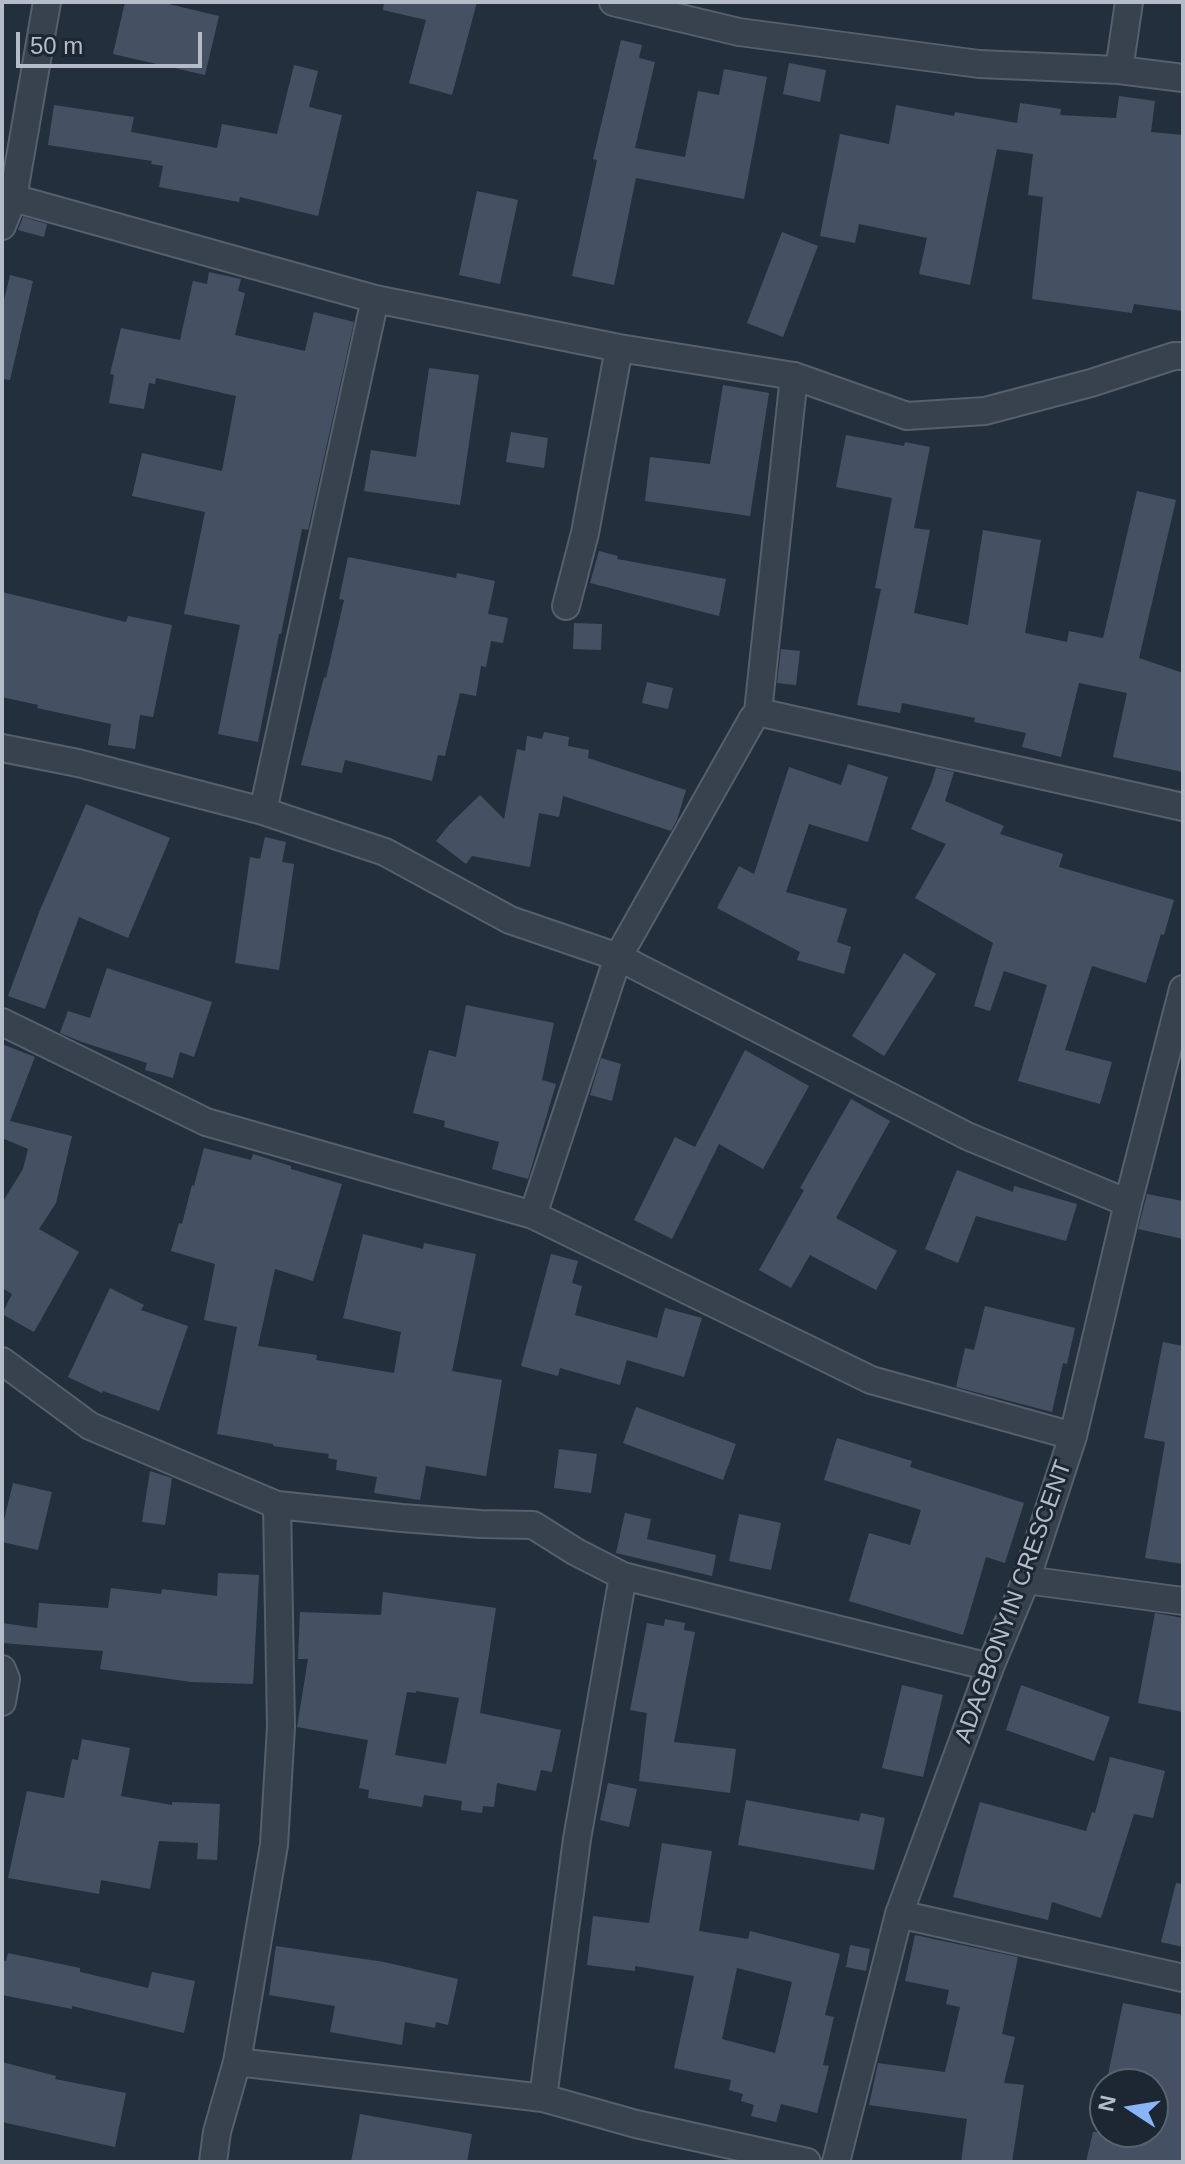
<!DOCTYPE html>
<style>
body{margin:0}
#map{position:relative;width:1185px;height:2164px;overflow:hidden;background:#242f3e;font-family:Arial,sans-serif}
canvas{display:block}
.frame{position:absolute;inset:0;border:4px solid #b4bcc9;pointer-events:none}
.north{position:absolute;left:1089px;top:2068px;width:80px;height:80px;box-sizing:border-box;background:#1d2633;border:2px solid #59626f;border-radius:50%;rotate:282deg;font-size:22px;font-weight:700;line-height:32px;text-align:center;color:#b4bcc9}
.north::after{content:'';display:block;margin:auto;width:28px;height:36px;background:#8ab4f8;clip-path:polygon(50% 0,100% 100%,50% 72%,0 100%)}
.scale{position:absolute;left:16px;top:32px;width:186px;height:36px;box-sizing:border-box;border:4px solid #b4bcc9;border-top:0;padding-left:10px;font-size:24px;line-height:28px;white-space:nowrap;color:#b4bcc9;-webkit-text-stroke:6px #1d2633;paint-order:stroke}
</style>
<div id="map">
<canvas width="1185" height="2164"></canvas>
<div class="frame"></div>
<div class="north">N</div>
<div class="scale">50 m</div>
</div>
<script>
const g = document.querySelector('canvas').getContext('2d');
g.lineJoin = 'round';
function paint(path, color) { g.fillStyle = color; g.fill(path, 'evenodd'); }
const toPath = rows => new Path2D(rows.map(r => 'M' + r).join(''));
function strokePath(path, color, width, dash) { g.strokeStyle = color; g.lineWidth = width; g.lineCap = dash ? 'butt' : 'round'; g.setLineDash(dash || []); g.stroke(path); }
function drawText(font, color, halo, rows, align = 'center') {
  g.font = font + ' Arial,sans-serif'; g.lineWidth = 6; g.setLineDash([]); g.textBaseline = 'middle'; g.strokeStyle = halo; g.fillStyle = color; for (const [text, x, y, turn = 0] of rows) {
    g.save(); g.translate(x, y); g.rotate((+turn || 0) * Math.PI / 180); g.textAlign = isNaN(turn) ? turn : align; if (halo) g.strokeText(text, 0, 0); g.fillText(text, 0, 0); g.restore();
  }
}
const building = toPath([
 [125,2,160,2,219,16,205,75,113,54],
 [384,2,477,2,452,95,409,83,426,20,383,10],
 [621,40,642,45,639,58,655,62,635,148,685,157,698,91,719,95,724,69,767,77,744,199,636,178,614,285,572,276,597,160,593,159],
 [789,63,826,70,820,102,783,94],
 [294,65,318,71,309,107,342,115,318,216,240,197,239,202,159,187,163,166,151,164,152,161,48,145,54,105,134,117,131,132,217,148,222,124,277,134],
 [1119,96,1155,101,1151,132,1183,135,1183,311,1134,304,1132,313,1032,299,1043,197,1028,195,1033,154,997,149,970,285,919,274,927,238,859,224,855,243,820,236,840,134,889,144,896,105,954,116,955,112,1017,123,1020,103,1061,109,1060,115,1116,118],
 [477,191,518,200,500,284,459,275],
 [23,217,47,224,44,237,18,230],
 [782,232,818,246,783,337,747,323],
 [209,272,241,279,238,291,245,293,235,335,305,351,314,312,354,322,308,530,302,529,281,634,279,634,258,742,218,734,240,625,184,614,205,512,132,496,142,453,222,471,236,396,156,378,155,384,149,383,144,409,109,403,114,375,110,374,121,328,180,340,193,281,207,284],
 [10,275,33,281,10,380,2,379,2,308],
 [429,368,479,375,460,505,364,491,371,450,416,457],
 [723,385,769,393,750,516,645,501,650,457,710,464],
 [511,432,548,438,544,468,506,462],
 [846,435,904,446,905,442,930,447,914,528,930,530,914,613,968,625,983,530,1041,540,1025,633,1067,642,1069,631,1103,638,1137,491,1176,500,1139,658,1183,673,1183,772,1113,757,1127,693,1079,683,1061,757,1022,747,1026,733,974,722,975,718,902,703,900,713,857,705,881,589,875,588,892,498,836,487],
 [599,551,618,556,617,559,726,579,719,616,590,583],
 [348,557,456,578,457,573,495,581,488,614,508,618,503,643,491,641,486,667,481,666,476,696,460,693,445,756,438,755,432,781,345,760,342,773,301,765,324,677,326,678,344,600,339,599],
 [2,592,126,622,128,616,172,625,153,717,140,715,135,749,108,745,111,724,37,708,38,705,2,697],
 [574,623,602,624,601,650,573,649],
 [781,649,800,651,796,685,777,683],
 [647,682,673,688,668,709,642,703],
 [544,732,569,737,568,746,589,750,588,758,686,790,677,820,671,831,563,796,559,817,539,813,530,867,472,856,466,864,436,841,449,825,480,795,504,819,517,749,525,751,527,736,542,739],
 [848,764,888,777,868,842,809,824,786,892,847,909,837,942,851,947,844,974,797,960,800,952,717,908,739,866,754,874,789,767,841,785],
 [936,768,954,772,945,801,1004,826,1000,834,1063,854,1059,867,1174,900,1164,935,1161,934,1146,983,1092,966,1065,1050,1112,1062,1100,1104,1018,1081,1047,985,1004,971,990,1011,974,1006,993,943,915,898,946,844,911,829,931,784],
 [86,804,170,838,128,938,79,917,45,1009,8,996,40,910],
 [265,837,286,842,282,862,294,864,279,970,235,963,250,857,260,859],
 [904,953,936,974,884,1056,852,1036],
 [107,968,212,1002,194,1057,180,1052,173,1078,145,1070,147,1063,82,1042,60,1033,68,1011,90,1018],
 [466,1005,554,1023,542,1080,556,1084,528,1179,492,1169,499,1142,444,1127,445,1121,413,1113,429,1050,456,1057],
 [2,1044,35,1057,10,1121,72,1136,56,1203,39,1229,79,1252,34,1332,2,1314,12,1294,2,1288,2,1203,23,1169,28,1149,2,1138],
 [745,1050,809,1086,763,1169,719,1144,672,1239,634,1220,675,1137,695,1147],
 [601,1058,621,1064,612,1101,590,1095],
 [851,1099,890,1121,836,1218,897,1251,876,1290,810,1255,791,1288,759,1270,804,1190,800,1188],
 [204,1148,251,1160,253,1154,291,1166,291,1169,342,1184,313,1281,275,1269,258,1346,317,1355,316,1360,394,1373,401,1332,343,1318,363,1234,423,1249,424,1243,476,1254,452,1371,502,1380,486,1476,426,1466,420,1500,374,1493,377,1477,336,1470,337,1460,328,1458,329,1454,273,1446,273,1444,217,1434,237,1327,204,1320,215,1264,171,1251,179,1223,182,1224,192,1185,194,1186],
 [957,1170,1013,1192,1014,1186,1077,1204,1066,1241,976,1216,958,1263,925,1249],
 [1147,1194,1183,1201,1183,1239,1138,1229],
 [551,1254,578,1261,572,1283,582,1286,575,1315,657,1338,665,1308,702,1318,684,1377,627,1360,620,1385,560,1368,558,1376,521,1366],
 [110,1288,144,1305,141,1310,188,1326,159,1411,103,1391,102,1393,68,1377],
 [985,1306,1075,1328,1067,1364,1063,1363,1052,1412,956,1387,965,1348,974,1350],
 [1163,1342,1183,1346,1183,1564,1145,1558,1165,1442,1144,1438],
 [636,1407,736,1444,723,1480,623,1443],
 [837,1438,912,1461,910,1467,1024,1503,1005,1563,986,1557,963,1635,849,1601,869,1533,910,1545,921,1510,824,1480],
 [559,1449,597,1454,591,1493,554,1488],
 [150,1471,172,1478,165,1525,142,1522],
 [13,1483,52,1492,38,1550,2,1542,2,1528],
 [625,1513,651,1519,647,1539,716,1555,712,1576,616,1553],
 [739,1514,781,1523,771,1570,729,1561],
 [218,1573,259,1575,253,1684,191,1682,100,1669,103,1651,2,1643,2,1623,37,1628,39,1603,108,1608,111,1588,161,1594,162,1589,217,1596],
 [383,1592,496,1608,480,1713,561,1730,552,1772,541,1770,536,1791,497,1783,494,1807,483,1806,482,1813,461,1810,462,1801,424,1795,422,1807,368,1798,369,1790,359,1788,368,1740,297,1727,308,1659,298,1659,300,1612,381,1615],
 [416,1691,459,1698,446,1764,395,1755,407,1692,416,1693],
 [1155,1613,1183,1618,1183,1712,1138,1703],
 [665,1619,685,1623,684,1630,695,1632,674,1742,736,1749,730,1793,639,1781,647,1713,630,1710,647,1623,664,1626],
 [902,1685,943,1695,923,1777,882,1768],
 [1021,1685,1110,1717,1094,1761,1006,1730],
 [82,1739,130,1748,121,1796,172,1805,172,1802,220,1804,217,1860,197,1859,198,1843,159,1841,150,1889,101,1880,99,1894,8,1878,27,1791,64,1798,72,1759,78,1760],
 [1110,1757,1165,1771,1153,1818,1134,1814,1101,1918,1052,1902,1048,1920,953,1897,980,1802,1086,1831,1092,1812,1095,1813],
 [608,1783,637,1789,629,1827,600,1820],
 [746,1800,859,1821,861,1813,885,1818,874,1870,738,1845],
 [662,1843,712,1851,699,1931,748,1939,750,1931,840,1954,825,2015,834,2017,823,2065,829,2066,817,2113,781,2104,776,2122,751,2116,754,2105,741,2101,743,2094,729,2090,731,2080,674,2068,694,1976,635,1966,635,1971,587,1965,593,1916,649,1923],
 [737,1968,792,1982,775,2053,722,2039],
 [1176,1883,1183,1884,1183,1947,1161,1942],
 [915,1935,1018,1957,1002,2034,1015,2037,1004,2083,1024,2085,1012,2162,961,2162,967,2119,869,2105,878,2063,945,2072,960,2007,946,2004,949,1990,905,1981],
 [850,1945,870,1949,866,1971,846,1967],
 [276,1946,384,1962,458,1979,448,2025,436,2022,435,2028,405,2022,402,2045,330,2032,335,2006,269,1995],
 [8,1953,80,1968,80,1972,148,1988,152,1972,195,1981,184,2033,72,2006,72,2009,2,1995,2,1960,6,1961],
 [1123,2003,1183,2015,1183,2162,1086,2162,1093,2132,1153,2132,1153,2084,1106,2084],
 [2,2062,56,2076,55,2079,126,2093,115,2147,2,2122],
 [360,2114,472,2134,467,2162,351,2162]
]);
const minor = toPath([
 [613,2,739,32,979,64,1119,70,1183,78],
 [1119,70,1129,2],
 [13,198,375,299,619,348,794,376,907,416,985,411,1091,383,1174,356,1183,356],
 [2,226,13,198,47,2],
 [566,606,585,533,619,348],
 [758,712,1183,807],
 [2,748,78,763,263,811,385,852,510,920,618,957,967,1136,1128,1203],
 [263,811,375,299],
 [2,1022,206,1122,533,1215,871,1380,1073,1436],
 [533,1215,618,957,753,718,758,712,794,376],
 [2,1361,90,1426,277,1505,402,1518,480,1524,533,1525,576,1552,623,1576,990,1667],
 [1026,1580,1183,1601],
 [2,1669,6,1679,2,1702],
 [899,1914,1183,1978],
 [237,2062,543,2098,636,2124,807,2162],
 [543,2098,577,1839,623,1576],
 [213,2162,217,2132,237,2062,274,1845,281,1727,277,1505],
 [836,2162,899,1914,990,1667,1026,1580,1073,1436,1128,1203,1183,989]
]);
const streetNames = [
 ["ADAGBONYIN CRESCENT",1014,1602,-70]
];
paint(building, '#455162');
strokePath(minor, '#565f6c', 30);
strokePath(minor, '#38414e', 26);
drawText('24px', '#b4bcc9', '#1d2633', streetNames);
</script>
